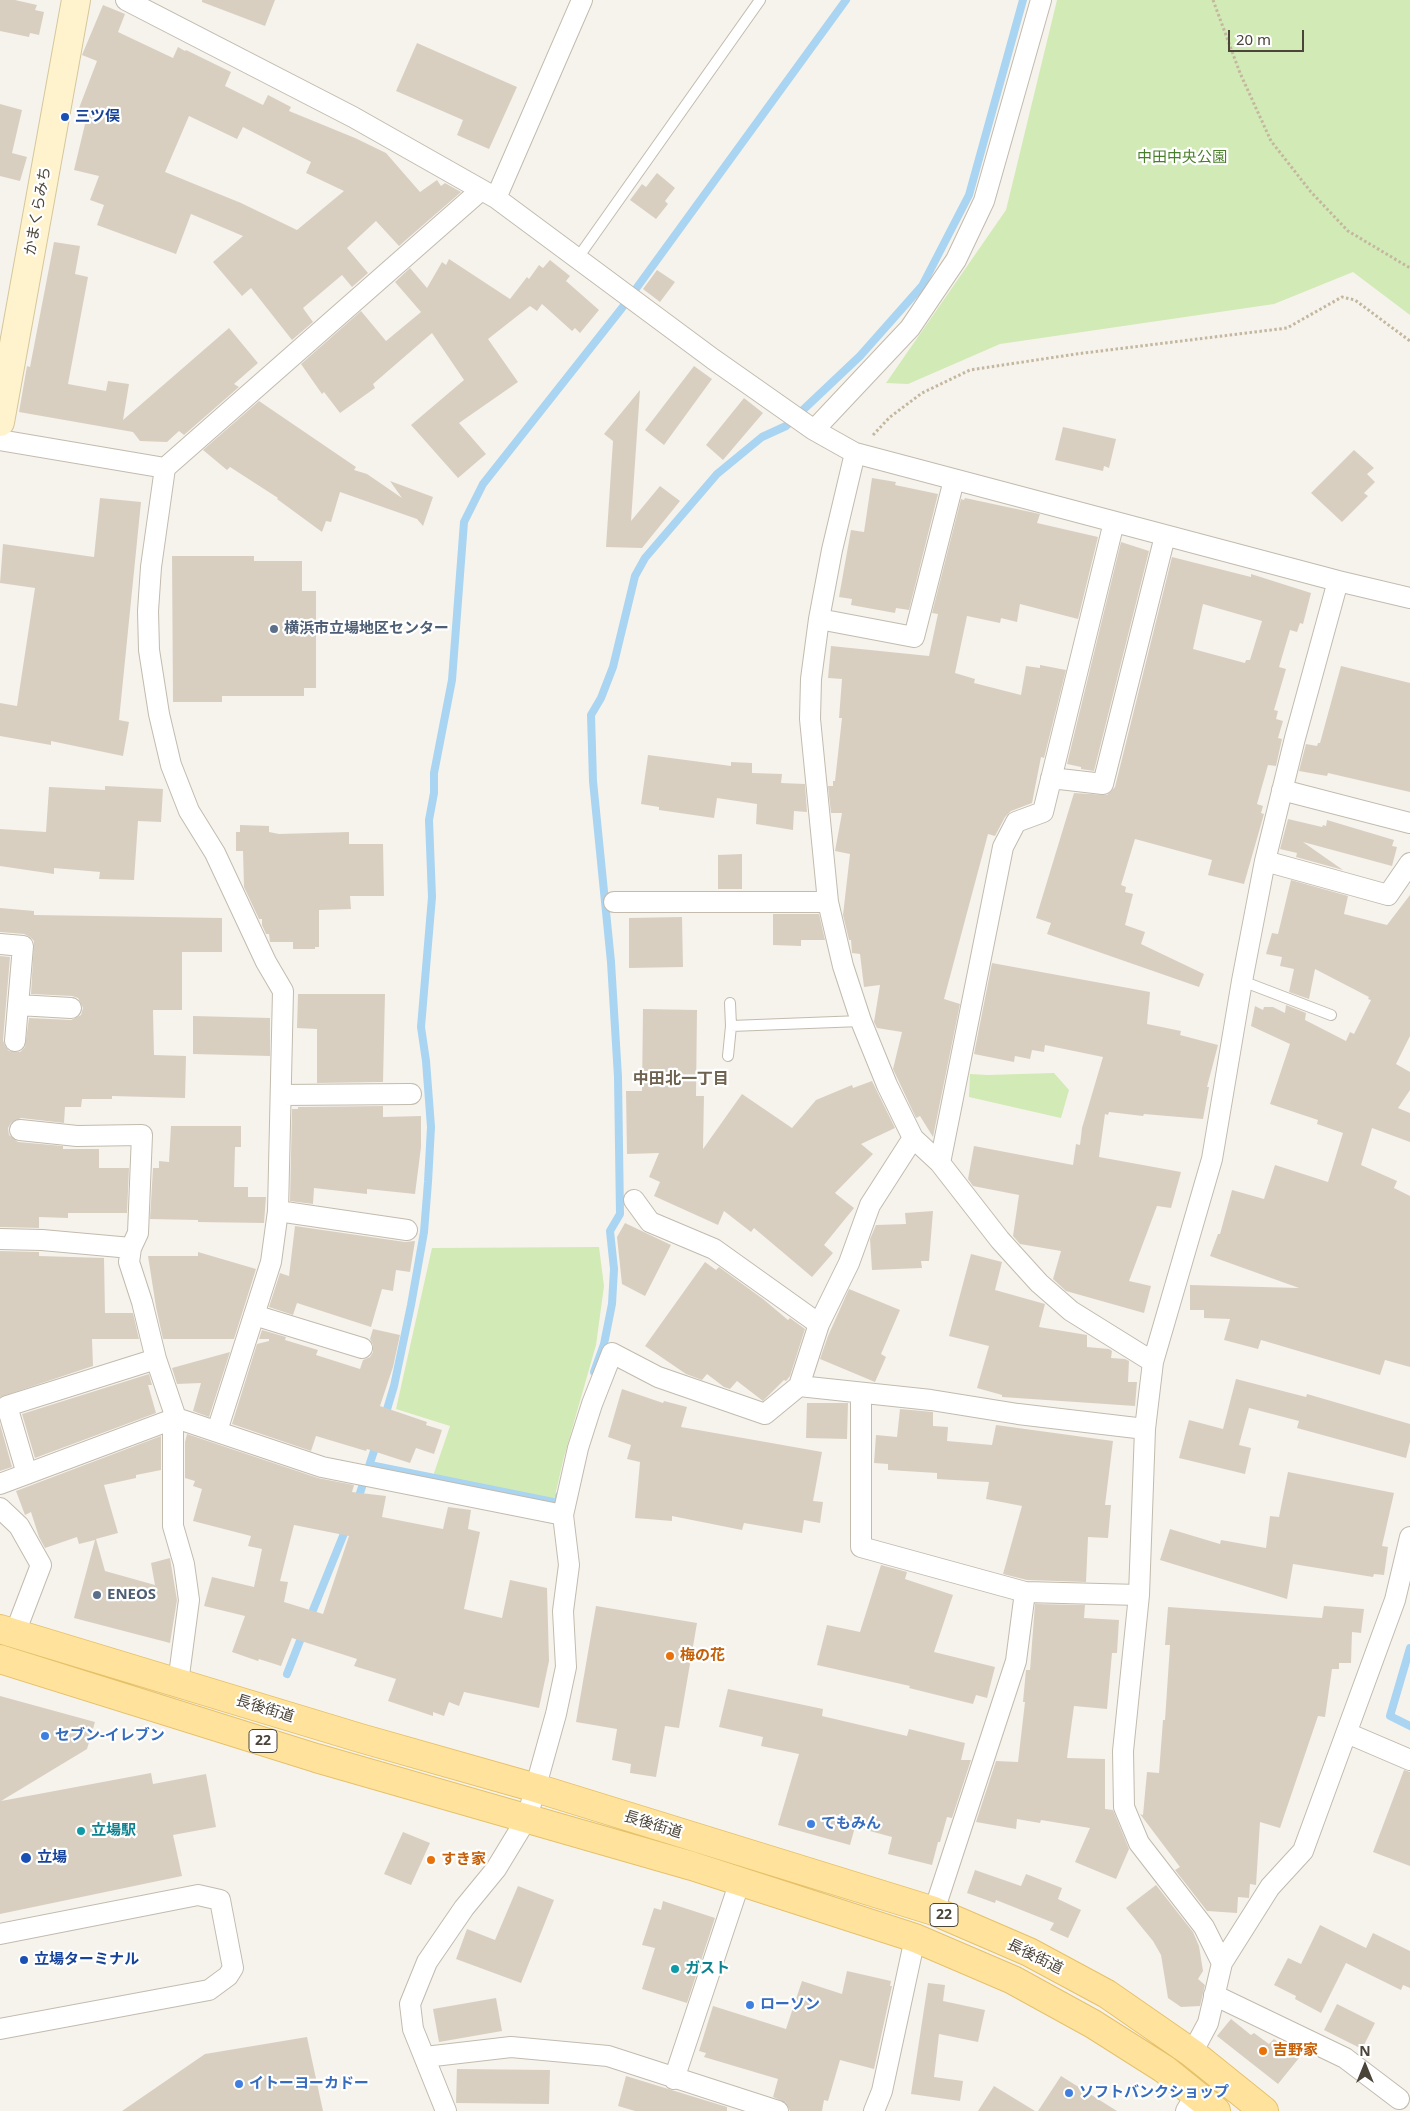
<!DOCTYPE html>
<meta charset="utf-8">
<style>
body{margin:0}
#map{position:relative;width:1410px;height:2111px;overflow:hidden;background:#f6f3ec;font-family:"Noto Sans",sans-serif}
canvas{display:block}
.north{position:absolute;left:1340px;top:2041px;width:50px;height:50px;-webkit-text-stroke:4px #fff;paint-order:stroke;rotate:0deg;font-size:14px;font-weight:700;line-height:20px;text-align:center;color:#4b4439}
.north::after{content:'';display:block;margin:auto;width:18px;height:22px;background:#4b4439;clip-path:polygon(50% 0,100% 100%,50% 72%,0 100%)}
.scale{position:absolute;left:1228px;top:30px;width:76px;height:22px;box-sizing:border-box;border:2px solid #4b4439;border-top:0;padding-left:6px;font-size:15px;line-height:18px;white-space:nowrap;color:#4b4439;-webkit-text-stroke:4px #fff;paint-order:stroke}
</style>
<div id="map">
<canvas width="1410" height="2111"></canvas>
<div class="north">N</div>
<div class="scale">20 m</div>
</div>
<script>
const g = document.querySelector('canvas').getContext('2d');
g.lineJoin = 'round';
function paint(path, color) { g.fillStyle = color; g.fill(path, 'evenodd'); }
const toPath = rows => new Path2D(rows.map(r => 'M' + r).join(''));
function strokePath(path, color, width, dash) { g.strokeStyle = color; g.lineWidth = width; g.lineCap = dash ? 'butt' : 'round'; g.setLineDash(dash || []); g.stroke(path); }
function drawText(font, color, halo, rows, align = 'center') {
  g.font = font + ' "Noto Sans","Noto Sans JP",sans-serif'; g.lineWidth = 4.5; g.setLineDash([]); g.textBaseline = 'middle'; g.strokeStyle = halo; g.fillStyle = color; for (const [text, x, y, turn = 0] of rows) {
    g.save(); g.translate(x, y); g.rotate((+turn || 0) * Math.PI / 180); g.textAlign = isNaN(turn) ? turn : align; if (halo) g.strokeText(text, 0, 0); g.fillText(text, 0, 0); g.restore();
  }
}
const green = toPath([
 [1057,0,1410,0,1410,315,1353,272,1274,304,1000,344,908,384,886,383,1006,210],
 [1054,1073,1069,1090,1061,1118,969,1097,970,1074,988,1075],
 [599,1247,604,1286,596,1345,564,1457,554,1500,432,1479,450,1426,396,1409,432,1248]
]);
const stream = toPath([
 [594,1372,604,1344,612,1304,614,1269,610,1231,620,1214,618,1077,611,962,593,781,591,715,601,698,613,667,635,576,645,558,717,474,762,437,786,426,860,356,922,286,969,195,1023,0],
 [385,1416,394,1386,411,1305,424,1232,428,1182,431,1127,426,1061,421,1027,432,897,429,820,434,793,434,773,452,680,464,522,483,484,622,308,846,0],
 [370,1465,558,1503,559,1496],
 [357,1502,377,1442],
 [309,1620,347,1526],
 [1410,1648,1390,1716,1410,1726],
 [287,1674,303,1633]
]);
const building = toPath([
 [0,0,15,0,37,5,35,10,44,12,39,35,30,33,29,37,0,31],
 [202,0,275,0,265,26,202,2],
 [103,5,125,14,118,32,173,58,178,47,185,51,186,50,231,72,225,86,263,105,268,95,291,107,289,111,355,138,386,153,420,192,437,180,441,186,445,183,461,192,399,246,376,221,347,248,368,273,352,287,342,275,303,308,313,322,292,340,251,288,242,296,213,262,243,236,191,214,176,254,97,225,104,205,90,200,99,176,74,170,86,120,76,116,97,61,82,55],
 [189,116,237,139,243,127,311,162,306,173,344,191,297,230,241,203,165,172],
 [417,43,517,87,489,149,457,135,463,120,396,91],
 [0,104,22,110,12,153,27,157,20,181,0,176],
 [657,173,675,188,665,201,668,204,656,219,630,200,642,184,646,187],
 [54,242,80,246,75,274,88,277,68,384,106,391,108,381,129,384,123,420,229,328,258,363,234,384,239,387,184,435,179,431,167,442,140,441,133,432,19,412,27,366,30,367],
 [449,259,510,299,527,277,529,279,539,265,543,268,550,260,570,276,566,281,599,310,580,333,575,328,572,331,542,304,537,311,530,306,488,339,518,382,459,423,486,454,458,478,411,425,464,380,432,333,373,384,375,388,340,413,324,392,322,394,301,364,361,311,386,341,421,312,395,282,410,268,427,288,442,262,446,265],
 [657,270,675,282,660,302,643,289],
 [694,366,712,379,664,445,645,430],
 [640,390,631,521,660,486,680,501,642,548,606,547,613,441,604,434],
 [744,398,763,413,723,460,706,445],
 [259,401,356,467,354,470,367,474,402,498,390,481,433,497,423,526,417,519,340,492,331,522,326,521,322,532,277,499,278,498,230,467,227,470,203,450],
 [1063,427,1116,439,1109,468,1104,466,1103,471,1055,460],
 [1354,450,1374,468,1367,474,1375,482,1364,493,1368,496,1342,522,1311,493],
 [872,478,896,482,895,485,938,494,909,610,896,608,895,613,851,605,852,599,839,597,851,530,864,532],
 [100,498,141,502,119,720,129,722,123,756,51,741,51,745,0,736,0,703,17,706,35,588,0,583,3,544,94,557],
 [965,498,1040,514,1037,523,1098,537,1078,619,1020,604,1017,622,1001,618,1000,623,967,616,955,673,975,679,974,683,1021,695,1026,666,1040,668,1040,665,1066,670,1044,758,1041,757,1032,803,1011,811,1005,817,995,836,988,834,944,999,960,1004,933,1137,920,1116,916,1118,893,1069,902,1032,877,1028,874,1022,880,985,864,987,860,954,852,953,851,940,849,940,843,915,850,854,835,851,842,813,831,813,828,786,833,786,833,781,835,781,842,718,839,718,842,679,828,678,831,646,929,656,938,614,932,613,961,499,964,500],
 [1121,542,1149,551,1094,771,1081,769,1081,767,1067,764],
 [172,556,254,556,254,561,302,561,302,591,316,591,316,688,304,688,304,696,222,696,222,702,173,702],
 [1172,557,1251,577,1251,574,1311,593,1303,624,1300,623,1297,632,1290,630,1279,667,1286,669,1274,710,1278,711,1276,719,1283,721,1278,738,1282,739,1276,766,1268,765,1257,804,1263,806,1261,813,1264,814,1244,884,1208,875,1212,860,1135,839,1121,885,1126,887,1125,892,1133,894,1125,925,1145,932,1141,944,1204,974,1199,987,1047,934,1051,923,1036,918,1074,793,1107,795,1115,787],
 [1203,604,1262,621,1250,660,1246,660,1245,663,1193,649],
 [1341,666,1410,683,1410,792,1328,773,1327,776,1299,771,1306,744,1317,746,1318,743,1320,743],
 [648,755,731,766,731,762,752,763,752,773,782,774,781,783,805,784,807,812,794,811,793,830,756,824,757,804,717,798,714,818,659,810,659,807,641,804],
 [105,786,163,789,161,822,138,821,134,880,99,879,100,872,54,868,54,874,0,866,0,829,46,832,49,787,105,790],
 [1288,819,1322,827,1323,825,1326,826,1327,820,1394,840,1392,846,1397,847,1392,866,1303,842,1343,870,1296,857,1297,853,1280,849],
 [240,825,269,826,269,832,279,834,349,832,349,844,383,844,384,896,350,896,351,909,319,910,319,947,315,947,315,949,293,949,293,942,270,942,269,934,266,934,262,925,262,919,259,919,244,887,243,851,236,851,236,832,240,832],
 [742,854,742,889,718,889,718,855],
 [1291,880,1348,896,1344,914,1387,925,1410,895,1410,1036,1396,1064,1410,1072,1410,1090,1398,1108,1410,1113,1410,1142,1372,1128,1361,1165,1397,1181,1394,1188,1410,1196,1410,1367,1385,1360,1380,1375,1261,1340,1258,1349,1224,1340,1230,1319,1204,1318,1204,1310,1190,1310,1190,1285,1299,1288,1210,1256,1218,1234,1220,1234,1232,1190,1264,1199,1275,1165,1328,1182,1343,1133,1317,1124,1318,1120,1270,1104,1290,1044,1251,1026,1255,1006,1263,1010,1264,1007,1273,1007,1285,1013,1286,1005,1306,1013,1305,1020,1346,1041,1350,1032,1354,1034,1371,1000,1368,999,1369,997,1315,969,1309,999,1289,992,1294,969,1280,966,1282,957,1266,954,1272,933,1278,934],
 [0,908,34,911,34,915,222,918,222,952,182,952,182,1010,153,1010,154,1055,186,1056,185,1098,112,1096,112,1099,82,1099,81,1107,65,1107,64,1123,21,1118,11,1123,8,1128,9,1135,18,1142,63,1146,63,1149,99,1149,99,1168,129,1168,127,1213,68,1213,68,1218,39,1217,39,1228,0,1227,0,956,10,957,3,1040,5,1046,9,1051,20,1052,25,1047,29,1018,71,1020,81,1015,83,1008,78,998,72,996,31,994,34,941,30,937,24,934,0,932],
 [773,914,819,914,825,940,801,940,801,946,773,945],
 [682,917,683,967,629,968,629,918],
 [992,963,1150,992,1147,1024,1181,1031,1180,1035,1218,1045,1207,1087,1209,1087,1203,1119,1144,1114,1143,1116,1109,1112,1108,1115,1105,1114,1099,1157,1181,1172,1171,1208,1157,1206,1129,1281,1151,1286,1144,1313,1066,1291,1053,1279,1061,1251,1020,1244,1013,1236,1019,1195,973,1186,968,1179,974,1146,1073,1165,1076,1144,1080,1145,1082,1128,1103,1057,1045,1045,1044,1052,1032,1050,1030,1059,1015,1056,1014,1062,974,1054],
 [298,994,385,994,383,1082,317,1083,317,1029,297,1028],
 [643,1009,697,1010,696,1096,704,1096,703,1149,742,1094,792,1128,816,1100,852,1085,853,1088,872,1081,895,1128,861,1144,873,1154,835,1193,854,1208,824,1245,833,1253,812,1277,754,1228,751,1232,724,1211,718,1225,654,1196,660,1182,649,1177,659,1153,627,1154,626,1091,642,1091],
 [193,1016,270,1018,270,1056,193,1054],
 [383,1106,383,1117,421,1116,421,1147,415,1194,367,1189,367,1194,314,1188,313,1204,290,1201,292,1109,298,1109,298,1107],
 [171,1126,241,1126,241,1147,235,1147,234,1187,248,1187,248,1197,266,1197,264,1223,198,1222,198,1220,150,1219,153,1168,159,1168,159,1161,169,1162],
 [933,1211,929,1261,921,1261,922,1268,872,1270,870,1239,876,1225,906,1224,905,1213],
 [625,1223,671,1245,645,1296,622,1284,617,1237],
 [295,1226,405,1242,415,1241,410,1272,396,1270,393,1291,382,1289,371,1327,297,1303,293,1315,269,1307,280,1273,289,1276],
 [0,1251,39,1252,39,1256,104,1258,105,1313,133,1313,139,1339,92,1339,93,1366,0,1397],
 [198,1252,256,1269,234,1339,163,1339,156,1307,148,1256,198,1256],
 [971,1254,1002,1262,995,1290,1045,1304,1039,1327,1087,1335,1087,1347,1109,1349,1112,1351,1111,1358,1125,1359,1129,1361,1128,1382,1137,1382,1135,1406,1002,1397,1002,1395,977,1388,989,1346,949,1336],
 [705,1262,716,1270,719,1267,763,1299,788,1320,790,1318,805,1329,790,1376,786,1381,784,1380,763,1401,737,1381,730,1389,724,1387,707,1374,702,1380,686,1374,645,1346],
 [849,1289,900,1310,881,1354,886,1357,875,1382,820,1359,828,1336],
 [373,1329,400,1335,393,1367,380,1406,427,1422,426,1425,442,1430,434,1454,416,1448,410,1463,367,1449,366,1451,316,1436,311,1451,232,1424,257,1344,269,1341,269,1339,259,1339,262,1330,286,1337,285,1340,318,1350,316,1355,360,1369,363,1360,370,1357,373,1352,373,1345,370,1339],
 [230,1352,209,1417,193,1411,201,1383,177,1384,172,1368],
 [149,1374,152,1385,148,1385,156,1413,35,1458,22,1414],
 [1236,1379,1306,1397,1307,1394,1410,1424,1410,1442,1406,1458,1297,1428,1299,1421,1249,1408,1239,1445,1251,1448,1245,1474,1179,1458,1189,1420,1223,1429],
 [622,1389,663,1403,664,1401,687,1407,681,1427,822,1452,813,1501,823,1502,820,1523,804,1520,802,1533,744,1523,742,1530,672,1516,672,1521,635,1518,640,1462,627,1459,631,1445,608,1437],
 [807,1403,848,1403,847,1439,806,1438],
 [900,1409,933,1412,933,1426,948,1427,947,1441,992,1445,996,1425,1113,1441,1105,1505,1111,1505,1108,1538,1088,1537,1086,1582,1027,1580,1003,1574,1022,1506,986,1499,989,1482,937,1479,937,1473,888,1470,888,1464,874,1463,876,1435,897,1437],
 [0,1424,12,1467,0,1471],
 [187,1434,318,1478,354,1485,352,1492,386,1496,382,1517,443,1529,448,1507,471,1510,468,1529,480,1532,464,1609,502,1618,510,1580,547,1588,549,1661,539,1708,464,1692,459,1706,449,1702,444,1716,433,1712,433,1716,388,1701,396,1679,354,1666,357,1659,292,1638,281,1666,259,1659,258,1661,232,1652,245,1616,204,1606,212,1577,254,1587,262,1549,248,1546,251,1536,193,1521,202,1489,193,1486,195,1481,185,1478,185,1442],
 [294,1525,349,1536,323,1614,284,1602,288,1582,280,1581],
 [161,1436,161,1470,136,1475,136,1478,104,1485,118,1533,96,1539,105,1571,155,1585,151,1563,170,1558,177,1600,170,1643,74,1618,95,1540,79,1544,77,1537,45,1548,39,1537,31,1512,25,1515,16,1491],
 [1288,1472,1394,1493,1382,1546,1388,1547,1384,1575,1374,1574,1373,1577,1293,1564,1287,1599,1160,1560,1170,1529,1220,1544,1221,1540,1266,1548,1270,1516,1279,1517],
 [881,1565,907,1572,905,1579,953,1595,934,1652,995,1667,987,1698,976,1695,973,1704,909,1688,910,1686,817,1665,827,1625,860,1632],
 [1035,1604,1085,1605,1084,1618,1119,1620,1117,1653,1112,1653,1107,1709,1074,1706,1067,1758,1105,1759,1105,1809,1113,1810,1129,1849,1116,1879,1075,1862,1090,1828,1041,1820,1040,1823,1017,1819,1016,1829,976,1822,996,1761,1018,1762,1025,1702,1023,1702,1026,1670,1030,1670],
 [596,1606,697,1623,679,1728,665,1726,656,1777,630,1773,631,1764,612,1760,617,1729,576,1722],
 [1324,1606,1364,1609,1361,1633,1352,1632,1351,1663,1339,1663,1339,1669,1332,1669,1325,1717,1318,1716,1280,1828,1260,1822,1256,1885,1250,1884,1249,1898,1238,1897,1237,1913,1207,1911,1175,1870,1180,1867,1140,1814,1143,1815,1147,1772,1159,1773,1163,1720,1165,1720,1170,1645,1165,1645,1168,1607,1322,1618],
 [728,1689,823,1709,822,1716,907,1736,909,1729,965,1743,961,1760,971,1760,952,1818,947,1817,940,1842,938,1842,932,1865,888,1854,892,1837,855,1827,850,1845,778,1825,799,1754,761,1746,763,1737,719,1727],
 [0,1696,95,1722,87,1749,1,1801,151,1773,153,1784,206,1774,216,1827,173,1835,182,1876,0,1914],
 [1404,1770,1410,1772,1410,1866,1373,1852],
 [403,1832,430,1843,411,1885,384,1874],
 [975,1870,1021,1886,1026,1874,1062,1888,1058,1899,1081,1910,1068,1938,1050,1930,1054,1923,996,1900,995,1903,967,1893],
 [1156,1885,1193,1932,1199,1946,1203,1971,1198,1979,1205,1985,1200,2006,1181,2007,1168,1998,1161,1955,1153,1941,1126,1908],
 [518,1886,554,1900,521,1983,456,1959,467,1929,495,1940],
 [663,1901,715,1918,687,2003,642,1989,655,1948,642,1945,654,1908,661,1910],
 [1320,1925,1366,1948,1373,1933,1410,1951,1410,1988,1403,1985,1401,1990,1346,1963,1321,2013,1295,1999,1296,1996,1274,1985,1288,1958,1301,1964],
 [847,1971,891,1981,890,1986,892,1986,874,2069,840,2060,828,2101,824,2100,822,2111,790,2111,786,2103,773,2097,778,2079,704,2057,706,2053,699,2051,713,2006,786,2029,802,1981,842,1994],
 [928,1983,945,1985,943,2001,985,2010,978,2042,939,2034,934,2077,963,2081,960,2101,911,2094],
 [496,1998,502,2031,439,2042,433,2009],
 [1337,2004,1375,2023,1362,2049,1324,2030],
 [1231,2019,1251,2035,1254,2033,1269,2044,1274,2039,1299,2058,1278,2084,1217,2036],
 [307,2037,323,2111,122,2111,205,2054],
 [457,2069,550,2070,549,2104,456,2103],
 [626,2076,727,2107,727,2111,635,2111,618,2106],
 [1061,2076,1117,2111,1038,2111],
 [994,2086,1035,2111,978,2111]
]);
const path = toPath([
 [1213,0,1240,73,1271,141,1311,192,1348,231,1410,268],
 [873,435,890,417,922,393,970,370,1076,354,1287,328,1342,297,1355,300,1410,341]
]);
const service = toPath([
 [577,259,760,0],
 [1242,981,1331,1015],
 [730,1003,731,1026],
 [728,1056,731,1026,861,1021]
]);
const minor = toPath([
 [126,0,353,117,496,198,713,359,814,430,855,453,1338,581,1410,598],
 [496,198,582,0],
 [814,430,910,328,956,260,984,201,1041,0],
 [0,440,165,468],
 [855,453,832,550,819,619,811,679,810,719,828,902,843,966,861,1021,887,1085,913,1138,940,1163,1000,1240,1039,1283,1071,1311,1153,1362],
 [819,619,914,637,954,480],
 [1051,778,1103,784,1165,536],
 [1282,790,1410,823],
 [1265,861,1388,895,1410,863],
 [614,902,828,902],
 [0,944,23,946,15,1041],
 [18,1005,71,1008],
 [281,1095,411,1094],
 [20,1130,77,1136,142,1135,138,1233,131,1248],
 [940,1163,1003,847,1016,822,1043,812,1114,522],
 [634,1200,650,1222,714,1249,819,1324],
 [278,1211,407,1230],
 [0,1239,42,1240,131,1248,129,1262,142,1302,156,1359,176,1418,173,1429,173,1526,184,1564,189,1600,178,1683],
 [254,1315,362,1348],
 [799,1386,931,1400,1018,1414,1145,1429],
 [861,1393,861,1547,1025,1592,1139,1595],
 [217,1431,271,1262,278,1211,283,991,266,962,215,853,189,811,171,765,159,714,149,650,148,611,151,567,165,468,480,191],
 [27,1474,7,1406,156,1359],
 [0,1484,176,1418,322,1467,563,1515],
 [0,1508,19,1526,41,1565,15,1633],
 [1347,1733,1410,1760],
 [934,1911,1016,1661,1025,1592],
 [0,1934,198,1895,220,1900,233,1968,228,1976,209,1990,0,2029],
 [1222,1963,1204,1927,1139,1843,1124,1807,1123,1751,1139,1595,1145,1429,1153,1362,1212,1159,1242,981,1265,861,1295,738,1338,581],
 [1214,1995,1345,2058,1399,2099],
 [1192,2053,1208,2023,1222,1963,1270,1887,1303,1851,1395,1600,1410,1537],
 [425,2057,511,2047,608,2056,778,2111],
 [674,2079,740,1881],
 [446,2111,413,2029,410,2004,427,1962,464,1908,496,1869,527,1818,556,1714,566,1667,563,1611,569,1565,563,1515,578,1448,592,1404,612,1353,658,1377,765,1414,799,1386,819,1324,849,1263,870,1205,913,1138],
 [874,2111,882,2091,915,1938],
 [1186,2111,1196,2094]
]);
const secondary = toPath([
 [0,422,76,0]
]);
const primary = toPath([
 [0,1629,360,1738,536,1788,934,1911,1029,1952,1107,1994,1192,2053,1264,2111],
 [0,1659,316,1758,692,1866,915,1938,1013,1980,1093,2024,1164,2069,1216,2111]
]);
const markers = [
 [65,117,5,"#1a4fb4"],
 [274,629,5,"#5c6f8a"],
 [97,1595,5,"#5c6f8a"],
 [670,1656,5,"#e8710a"],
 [45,1736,5,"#3f7fe0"],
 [811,1824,5,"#3f7fe0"],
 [81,1831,5,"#0f9aa8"],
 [26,1858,6,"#1a4fb4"],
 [431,1860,5,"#e8710a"],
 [24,1960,5,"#1a4fb4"],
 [675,1969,5,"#0f9aa8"],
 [750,2005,5,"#3f7fe0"],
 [1263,2051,5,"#e8710a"],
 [239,2084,5,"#3f7fe0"],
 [1069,2093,5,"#3f7fe0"]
];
const shields = [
 [263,1741,28],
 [944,1915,28]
];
const shieldNames = [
 ["22",263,1741],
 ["22",944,1915]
];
const transitNames = [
 ["三ツ俣",75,117],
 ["立場",37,1858],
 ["立場ターミナル",34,1960]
];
const parkNames = [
 ["中田中央公園",1182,158]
];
const streetNames = [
 ["かまくらみち",38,211,-80],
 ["長後街道",265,1709,17],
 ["長後街道",653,1825,17],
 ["長後街道",1035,1957,26]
];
const serviceNames = [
 ["横浜市立場地区センター",284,629],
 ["ENEOS",107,1595]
];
const foodNames = [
 ["梅の花",680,1656],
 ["すき家",441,1860],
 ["吉野家",1273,2051]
];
const shopNames = [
 ["セブン-イレブン",55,1736],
 ["てもみん",821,1824],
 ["ローソン",760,2005],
 ["イトーヨーカドー",249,2084],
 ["ソフトバンクショップ",1079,2093]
];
const cultureNames = [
 ["立場駅",91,1831],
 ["ガスト",685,1969]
];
const neighbourhoodNames = [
 ["中田北一丁目",681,1079]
];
paint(green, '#d2eab5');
strokePath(stream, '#a9d4f2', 8);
paint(building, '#d8cfc1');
strokePath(service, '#c2bbae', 12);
strokePath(minor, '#c2bbae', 22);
strokePath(secondary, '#d6c79b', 30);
strokePath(primary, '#e6c16a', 30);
strokePath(path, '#c4b79f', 3, [2.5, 2.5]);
strokePath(service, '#fff', 10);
strokePath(minor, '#fff', 20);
strokePath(secondary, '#fff3cd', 28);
strokePath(primary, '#ffe39c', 28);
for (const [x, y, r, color] of markers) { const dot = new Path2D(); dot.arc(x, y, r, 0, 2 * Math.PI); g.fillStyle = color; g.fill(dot); strokePath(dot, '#fff', 2); }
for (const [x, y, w] of shields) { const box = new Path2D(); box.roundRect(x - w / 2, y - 11.5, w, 23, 4); g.fillStyle = '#fff'; g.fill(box); strokePath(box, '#4b4439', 1); }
drawText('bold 14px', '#4b4439', null, shieldNames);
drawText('bold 15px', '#164399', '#fff', transitNames, 'left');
drawText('15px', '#4a7f2a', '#fff', parkNames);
drawText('15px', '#4b4439', '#fff', streetNames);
drawText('bold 15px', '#4e5e75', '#fff', serviceNames, 'left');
drawText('bold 15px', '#c56008', '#fff', foodNames, 'left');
drawText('bold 15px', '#366cbe', '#fff', shopNames, 'left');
drawText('bold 15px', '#0d838f', '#fff', cultureNames, 'left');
drawText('bold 16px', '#6e6250', '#fff', neighbourhoodNames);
</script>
